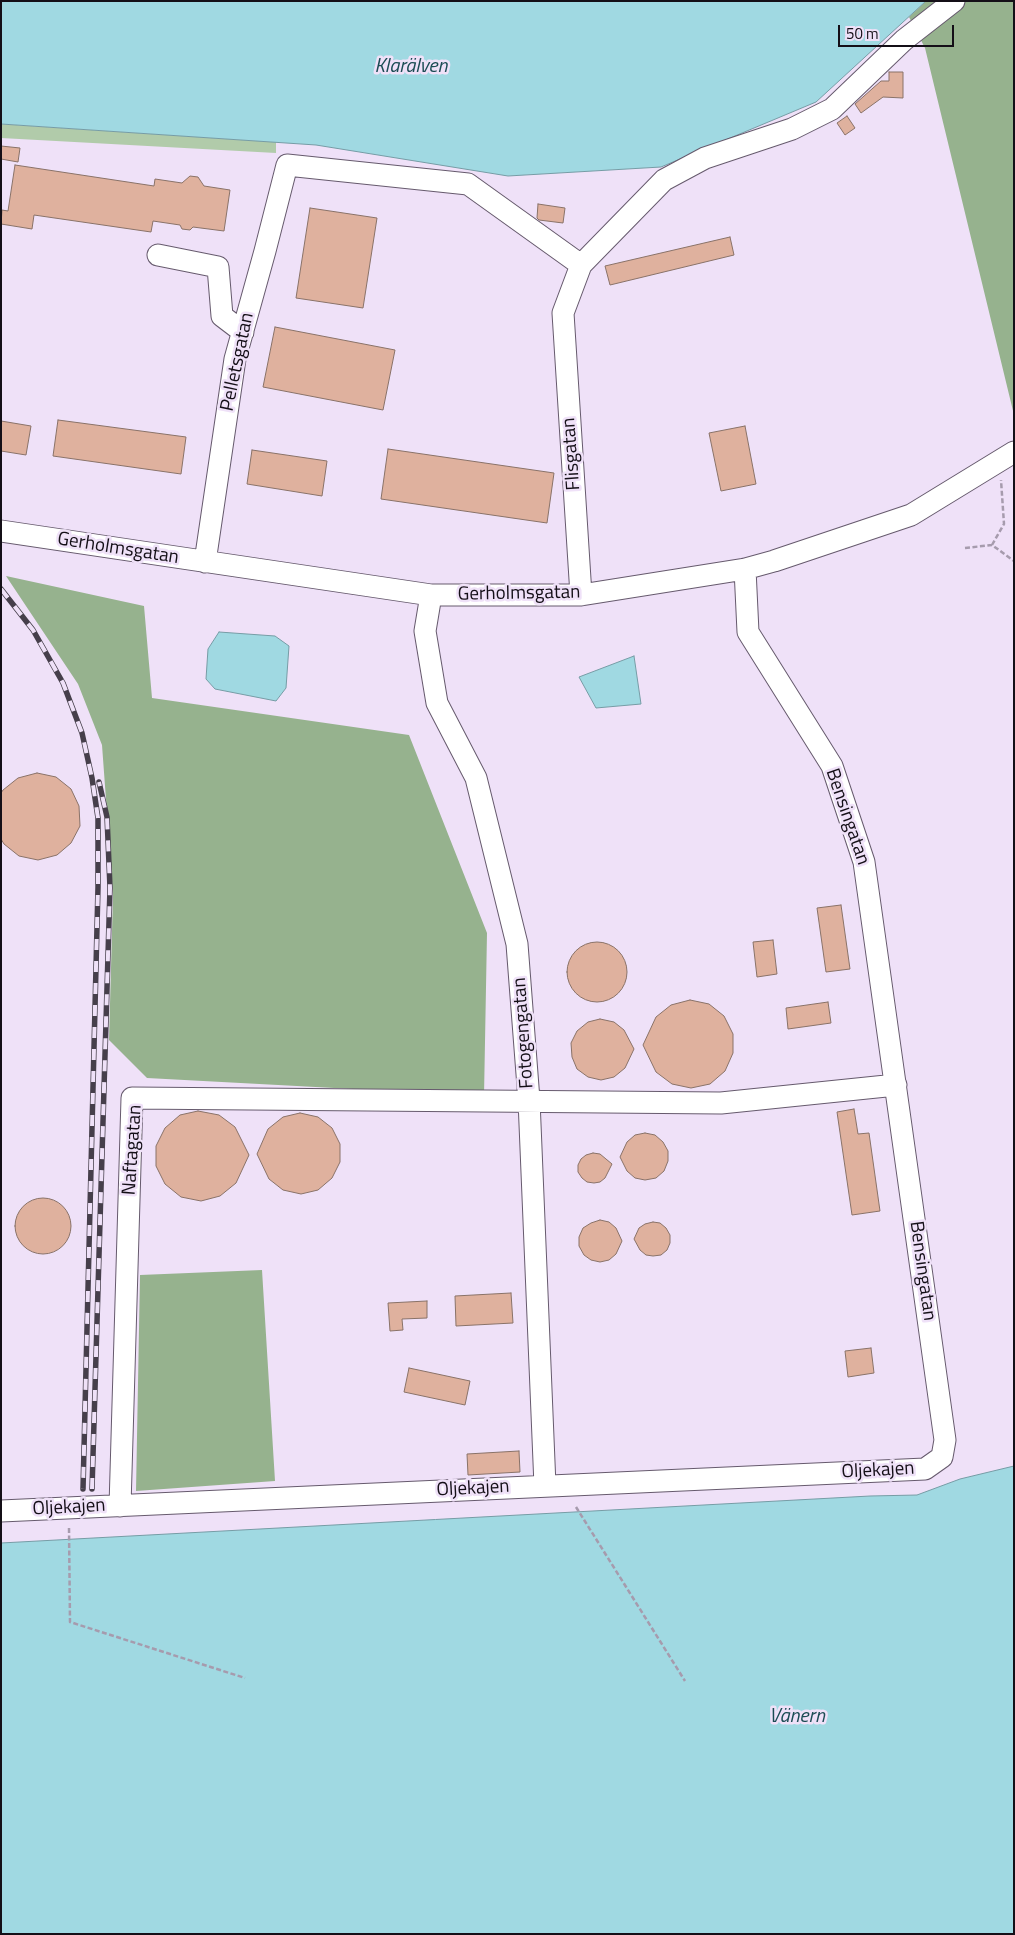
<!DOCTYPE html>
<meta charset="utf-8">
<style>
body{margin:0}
#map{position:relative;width:1015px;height:1935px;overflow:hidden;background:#efe1f8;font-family:"Titillium Web",sans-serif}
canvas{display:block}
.frame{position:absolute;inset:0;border:2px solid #140f17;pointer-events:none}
.scale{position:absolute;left:838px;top:25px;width:116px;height:22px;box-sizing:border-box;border:2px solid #140f17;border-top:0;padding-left:6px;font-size:15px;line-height:18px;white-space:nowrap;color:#140f17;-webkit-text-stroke:4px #efe1f8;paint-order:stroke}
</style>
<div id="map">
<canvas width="1015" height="1935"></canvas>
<div class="frame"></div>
<div class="scale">50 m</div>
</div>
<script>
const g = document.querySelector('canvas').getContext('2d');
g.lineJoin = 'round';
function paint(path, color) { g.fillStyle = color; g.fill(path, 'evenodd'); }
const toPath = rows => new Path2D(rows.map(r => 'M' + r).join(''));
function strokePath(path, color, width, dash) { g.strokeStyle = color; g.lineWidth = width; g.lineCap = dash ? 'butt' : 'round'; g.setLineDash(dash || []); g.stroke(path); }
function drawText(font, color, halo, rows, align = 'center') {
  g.font = font + ' "Titillium Web",sans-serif'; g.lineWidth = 5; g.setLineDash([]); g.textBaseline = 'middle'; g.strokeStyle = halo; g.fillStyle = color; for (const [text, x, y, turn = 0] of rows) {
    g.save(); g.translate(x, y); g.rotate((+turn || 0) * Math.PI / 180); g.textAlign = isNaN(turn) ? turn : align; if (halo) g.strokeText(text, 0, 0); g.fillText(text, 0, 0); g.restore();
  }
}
const green = toPath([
 [1,124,276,142,276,153,1,138]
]);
const forest = toPath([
 [926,1,1014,1,1014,415,925,48,909,17],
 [6,576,144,606,152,698,409,735,487,933,484,1096,147,1078,109,1040,113,895,102,745,78,684],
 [262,1270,275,1481,136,1491,140,1275]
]);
const water = toPath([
 [1,1,926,1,816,102,661,167,508,176,316,145,1,124,1,1],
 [219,632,275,636,289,646,286,688,276,701,215,689,206,679,208,649,219,632],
 [634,656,641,704,596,708,579,677,634,656],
 [1014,1466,1014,1934,1,1934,1,1543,870,1496,917,1495,960,1479,1014,1466]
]);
const building = toPath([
 [889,72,903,72,903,98,883,97,861,113,855,104,881,81,889,81,889,72],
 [847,116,855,128,845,135,837,123,847,116],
 [1,146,20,148,18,162,1,159,1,146],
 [15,165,154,186,155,179,182,183,190,176,198,177,204,186,230,190,224,231,193,227,190,230,182,229,180,225,153,221,151,232,34,215,32,229,1,224,2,210,8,211,15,165],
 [538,204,565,208,563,223,539,220,537,218,538,204],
 [310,208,377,218,363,308,296,298,310,208],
 [730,237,734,255,610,285,605,266,730,237],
 [275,327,395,350,383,410,263,387,275,327],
 [58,420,186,437,181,474,53,456,58,420],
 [1,421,31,426,26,455,1,451,1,421],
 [745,426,756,484,721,491,709,433,745,426],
 [388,449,554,473,547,523,381,499,388,449],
 [252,450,327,461,322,496,247,484,252,450],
 [37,773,56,777,71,789,79,806,80,826,71,843,57,855,38,860,19,856,4,844,1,839,1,793,3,790,18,778,37,773],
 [841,905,850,969,826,972,817,908,841,905],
 [773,940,777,974,757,977,753,942,773,940],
 '567 972a30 30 0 1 1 60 0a30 30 0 1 1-60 0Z',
 [690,1000,709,1004,724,1016,733,1034,733,1053,725,1071,710,1084,691,1088,672,1084,656,1072,643,1045,656,1017,671,1005,690,1000],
 [828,1002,831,1023,788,1029,786,1008,828,1002],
 [600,1019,614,1022,624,1030,634,1049,625,1068,614,1077,601,1080,588,1077,577,1069,572,1057,571,1043,577,1031,588,1022,600,1019],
 [854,1109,858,1134,869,1133,880,1211,852,1215,837,1112,854,1109],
 [198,1111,219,1115,235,1127,249,1155,236,1183,220,1196,201,1201,181,1197,165,1184,156,1166,156,1146,165,1128,180,1115,198,1111],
 [300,1113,318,1117,332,1128,340,1144,340,1162,332,1178,318,1190,301,1194,283,1190,269,1179,257,1154,268,1129,283,1117,300,1113],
 [645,1133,655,1135,663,1142,668,1151,668,1161,664,1171,656,1178,645,1180,635,1178,627,1171,620,1157,627,1142,635,1135,645,1133],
 [593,1153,600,1154,612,1164,605,1178,600,1182,594,1183,587,1182,582,1178,578,1172,578,1165,581,1159,586,1155,593,1153],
 '15 1226a28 28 0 1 1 56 0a28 28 0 1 1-56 0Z',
 [600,1220,609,1222,616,1228,622,1241,616,1254,609,1260,600,1262,591,1260,584,1255,579,1246,579,1237,583,1228,591,1223,600,1220],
 [653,1222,660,1223,666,1228,670,1235,670,1243,667,1250,661,1255,653,1256,646,1255,640,1250,634,1239,639,1228,645,1224,653,1222],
 [511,1293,513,1323,456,1326,455,1296,511,1293],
 [427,1301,427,1318,402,1319,403,1330,390,1331,388,1303,427,1301],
 [871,1348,874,1373,848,1377,845,1351,871,1348],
 [409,1368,470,1381,465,1405,404,1392,409,1368],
 [519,1451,520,1472,468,1475,467,1454,519,1451]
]);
const path = toPath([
 [992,545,1004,524,1001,480],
 [965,548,992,545,1014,561],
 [576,1507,685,1681],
 [69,1528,70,1622,245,1678]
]);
const minor = toPath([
 [158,255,218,267,222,316,243,332],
 [1,531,431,595,581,595,745,569,774,561,911,515,1014,452],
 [205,562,235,359,265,251,287,165,468,184,581,265],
 [431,595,425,631,437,703,476,778,517,944,529,1100,545,1486],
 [581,595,563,313,581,265,664,180,705,158,792,129,832,109,904,40,954,1],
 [120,1506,132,1098,721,1103,896,1085],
 [1,1511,925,1469,942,1457,945,1440,864,862,832,766,748,632,745,569]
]);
const rail = toPath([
 [1,589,33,630,63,683,82,733,92,778,98,818,98,887,83,1489],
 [92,1489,110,888,107,817,99,782]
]);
const streetNames = [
 ["Pelletsgatan",238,362,-78],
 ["Flisgatan",572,454,-94],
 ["Gerholmsgatan",118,549,9],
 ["Gerholmsgatan",519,594,-1],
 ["Bensingatan",847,817,71],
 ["Fotogengatan",524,1033,-94],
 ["Naftagatan",133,1150,-86],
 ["Bensingatan",922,1271,82],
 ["Oljekajen",878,1471,-3],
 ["Oljekajen",473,1489,-3],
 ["Oljekajen",69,1508,-3]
];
const waterNames = [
 ["Klarälven",411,67],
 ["Vänern",797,1717]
];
paint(green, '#b1cbaa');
paint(forest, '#96b28e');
paint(water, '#a0d9e2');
strokePath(water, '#769ca5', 1);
paint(building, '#dfb19e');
strokePath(building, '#897268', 1);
strokePath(minor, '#665a6d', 23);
strokePath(path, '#a69bad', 2.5, [5, 2.5]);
strokePath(minor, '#fff', 21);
strokePath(rail, '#463f4b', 5.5);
strokePath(rail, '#efe1f8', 4, [11]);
drawText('19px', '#140f17', '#efe1f8', streetNames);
drawText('italic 20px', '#1b4c54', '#efe1f8', waterNames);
</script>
